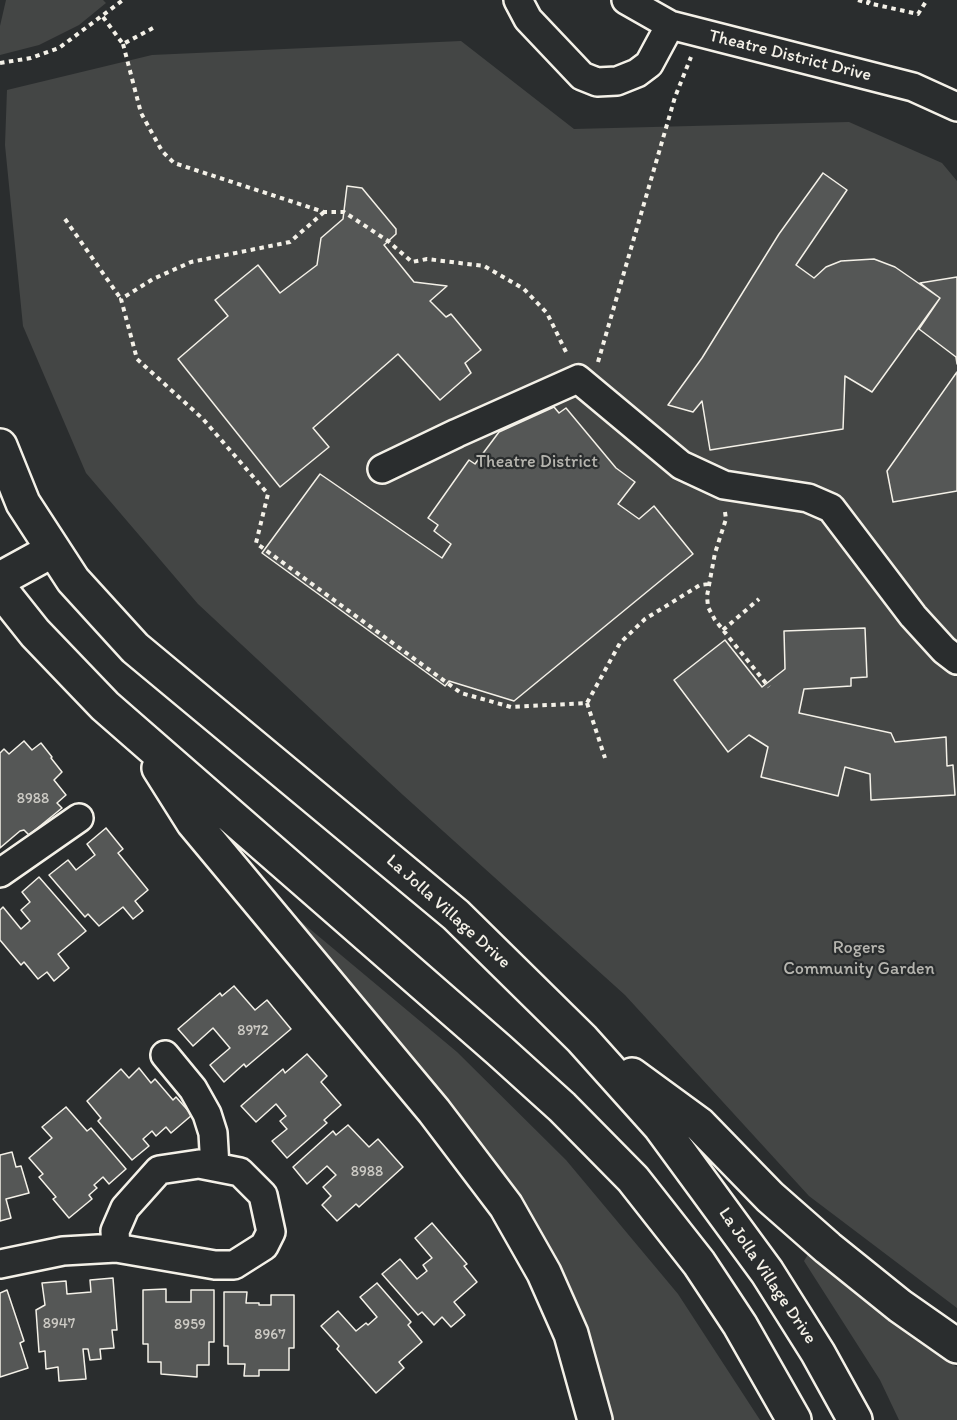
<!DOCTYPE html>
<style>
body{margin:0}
canvas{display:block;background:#2a2d2e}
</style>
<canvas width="957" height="1420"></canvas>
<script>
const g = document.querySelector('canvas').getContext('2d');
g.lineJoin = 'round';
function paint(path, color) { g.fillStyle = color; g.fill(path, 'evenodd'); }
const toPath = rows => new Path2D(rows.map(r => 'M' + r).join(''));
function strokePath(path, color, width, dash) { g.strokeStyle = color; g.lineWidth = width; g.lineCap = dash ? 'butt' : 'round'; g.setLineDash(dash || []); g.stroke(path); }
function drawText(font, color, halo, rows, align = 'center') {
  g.font = font + ' Itim,sans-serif'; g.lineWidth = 4.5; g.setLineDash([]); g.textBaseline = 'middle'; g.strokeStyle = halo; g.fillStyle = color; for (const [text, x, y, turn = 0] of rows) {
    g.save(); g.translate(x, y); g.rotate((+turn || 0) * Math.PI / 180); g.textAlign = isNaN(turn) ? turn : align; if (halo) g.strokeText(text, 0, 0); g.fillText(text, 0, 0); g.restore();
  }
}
const green = toPath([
 [6,0,103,0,106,3,79,25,39,45,0,55,0,26],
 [461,41,574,129,849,122,942,163,957,181,957,1308,809,1196,625,995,403,795,198,604,86,473,23,326,5,145,7,90,152,55],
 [280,904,457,1052,566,1160,678,1294,760,1420,612,1420,597,1363,558,1270,517,1195,457,1111,275,905],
 [810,1251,857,1294,918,1341,957,1367,957,1420,899,1420,880,1380,804,1261]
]);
const building = toPath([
 [823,173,847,190,796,265,814,278,826,267,841,261,874,259,895,267,940,298,872,392,845,376,843,429,710,450,702,401,693,412,668,405,702,358,779,234,823,173],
 [347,186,362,188,396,229,396,234,384,245,414,282,447,286,430,301,446,317,451,314,481,350,465,363,471,373,440,400,398,354,313,428,329,447,280,487,178,359,228,316,215,300,258,265,280,293,317,265,321,238,343,219,347,186],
 [957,277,957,364,956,357,919,329,940,298,920,283,957,277],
 [957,372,957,491,893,502,887,471,957,372],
 [554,407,559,413,566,408,616,468,635,482,618,504,639,519,654,506,693,554,514,701,449,681,445,686,262,553,320,474,442,558,451,544,434,531,438,525,428,518,469,460,475,464,499,432,554,407],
 [865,628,867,677,851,678,851,686,804,689,799,713,891,733,895,742,946,737,947,766,953,765,955,795,871,800,870,774,845,767,838,796,761,777,768,747,749,735,728,752,674,680,725,640,762,687,785,669,784,631,865,628],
 [24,741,32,750,41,743,52,757,51,758,62,772,54,780,66,795,57,803,62,808,29,835,24,830,20,831,0,848,0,753,4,749,9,754,24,741],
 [106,828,123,849,118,853,148,890,135,901,143,911,133,919,123,907,99,926,88,914,85,917,49,875,68,860,76,870,95,855,87,844,106,828],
 [39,877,86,931,58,954,69,968,54,981,47,972,38,979,24,962,21,965,0,940,0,910,3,907,21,929,30,921,21,910,30,902,22,892,39,877],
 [234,986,255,1010,267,1000,291,1029,246,1067,244,1064,224,1082,210,1065,230,1048,213,1028,193,1046,178,1029,220,993,222,996,234,986],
 [307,1054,327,1076,321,1082,341,1105,324,1120,327,1123,287,1158,272,1141,287,1129,280,1121,286,1116,276,1104,256,1122,241,1106,283,1069,285,1073,307,1054],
 [139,1068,151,1083,155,1079,173,1100,176,1097,192,1115,171,1133,166,1127,156,1136,152,1131,143,1139,149,1146,132,1160,98,1121,101,1118,87,1101,121,1069,129,1078,139,1068],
 [66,1107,87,1131,91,1128,126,1169,109,1184,103,1177,94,1185,97,1188,89,1195,92,1199,69,1218,53,1199,56,1197,39,1177,43,1174,29,1158,52,1138,42,1127,66,1107],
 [348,1125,369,1147,378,1139,403,1167,359,1207,356,1204,337,1221,322,1205,331,1196,323,1187,336,1175,327,1166,307,1184,293,1167,333,1131,336,1135,348,1125],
 [12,1152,16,1167,21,1166,29,1193,6,1199,11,1218,0,1221,0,1155,12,1152],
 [432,1223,467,1264,464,1266,477,1282,454,1302,465,1315,451,1327,442,1317,434,1325,422,1312,418,1315,382,1274,400,1259,417,1279,427,1271,423,1265,432,1258,415,1238,432,1223],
 [113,1278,117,1330,112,1330,114,1348,100,1349,101,1359,90,1360,88,1349,83,1349,86,1379,59,1381,58,1367,46,1369,45,1351,39,1352,36,1310,45,1305,42,1283,66,1281,67,1294,91,1292,90,1280,113,1278],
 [377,1283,411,1322,408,1325,422,1342,399,1362,404,1368,376,1393,337,1349,339,1346,321,1326,338,1311,356,1331,366,1323,368,1325,377,1317,360,1297,377,1283],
 [166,1289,166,1302,191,1302,191,1290,214,1290,214,1342,209,1342,209,1365,197,1365,197,1377,161,1374,161,1362,148,1362,148,1344,143,1344,143,1290,166,1289],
 [7,1290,24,1341,20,1343,28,1368,0,1377,0,1293,7,1290],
 [224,1292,247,1292,246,1303,259,1303,259,1305,271,1305,271,1295,294,1295,294,1348,289,1348,289,1370,259,1370,259,1376,244,1376,245,1364,228,1364,228,1346,224,1346,224,1292]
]);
const path = toPath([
 [858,0,868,3],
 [869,0,868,3,918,14,927,0],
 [103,17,123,44,153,28],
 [123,44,141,113,162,151,174,163,324,212,344,212,388,241,412,262,427,259,484,266,524,289,547,313,567,354],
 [0,63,31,58,59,48,123,0],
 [324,212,290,242,191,262,153,279,121,299,137,359,203,419,268,494,256,543,461,693,511,707,587,703,620,643,645,619,700,585,709,584],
 [65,219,121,299],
 [598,362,675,97,691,57],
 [725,512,726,519,715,553,707,596,708,607,715,620,769,687],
 [723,630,759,599],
 [587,703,605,758]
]);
const minor = toPath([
 [518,0,528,19,582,76,597,82,617,81,637,73,649,64,670,25],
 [626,0,670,25,913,87,957,107],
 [382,469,457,433,578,379,681,465,724,485,808,498,831,508,913,616,944,650,957,660],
 [0,873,79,818],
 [165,1055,193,1089,207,1114,213,1133,215,1167],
 [0,1264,63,1251,116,1248,215,1265,234,1265,264,1246,271,1232,263,1195,240,1172,199,1164,159,1170,125,1208,115,1231,116,1248]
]);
const major = toPath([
 [0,446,23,503,73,580,135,648,456,915,582,1039,660,1126,767,1272,818,1353,855,1420],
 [0,579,53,550],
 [0,589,35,633,105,706,499,1050,562,1107,633,1179,699,1263,740,1325,794,1420],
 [159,768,193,822,434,1111,506,1206,544,1273,571,1334,595,1420],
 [632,1075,699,1124,770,1197,828,1248,900,1306,957,1346]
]);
const numberNames = [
 ["8988",33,799],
 ["8972",253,1031],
 ["8988",367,1172],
 ["8947",59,1324],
 ["8959",190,1325],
 ["8967",270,1335]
];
const streetNames = [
 ["Theatre District Drive",790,56,14],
 ["La Jolla Village Drive",448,912,42],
 ["La Jolla Village Drive",767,1276,56]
];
const parkNames = [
 ["Theatre District",537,462],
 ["Rogers",859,948],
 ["Community Garden",859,969]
];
paint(green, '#444645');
paint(building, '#555756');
strokePath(building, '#f4f1e8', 1.5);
strokePath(minor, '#f4f1e8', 32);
strokePath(major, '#f4f1e8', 38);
strokePath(path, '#f4f1e8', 4, [4.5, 4.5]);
strokePath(minor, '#2a2d2e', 27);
strokePath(major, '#2a2d2e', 33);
drawText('15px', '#cccac4', null, numberNames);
drawText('18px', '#f4f1e8', '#2a2d2e', streetNames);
drawText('18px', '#b6b5af', '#2a2d2e', parkNames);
</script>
